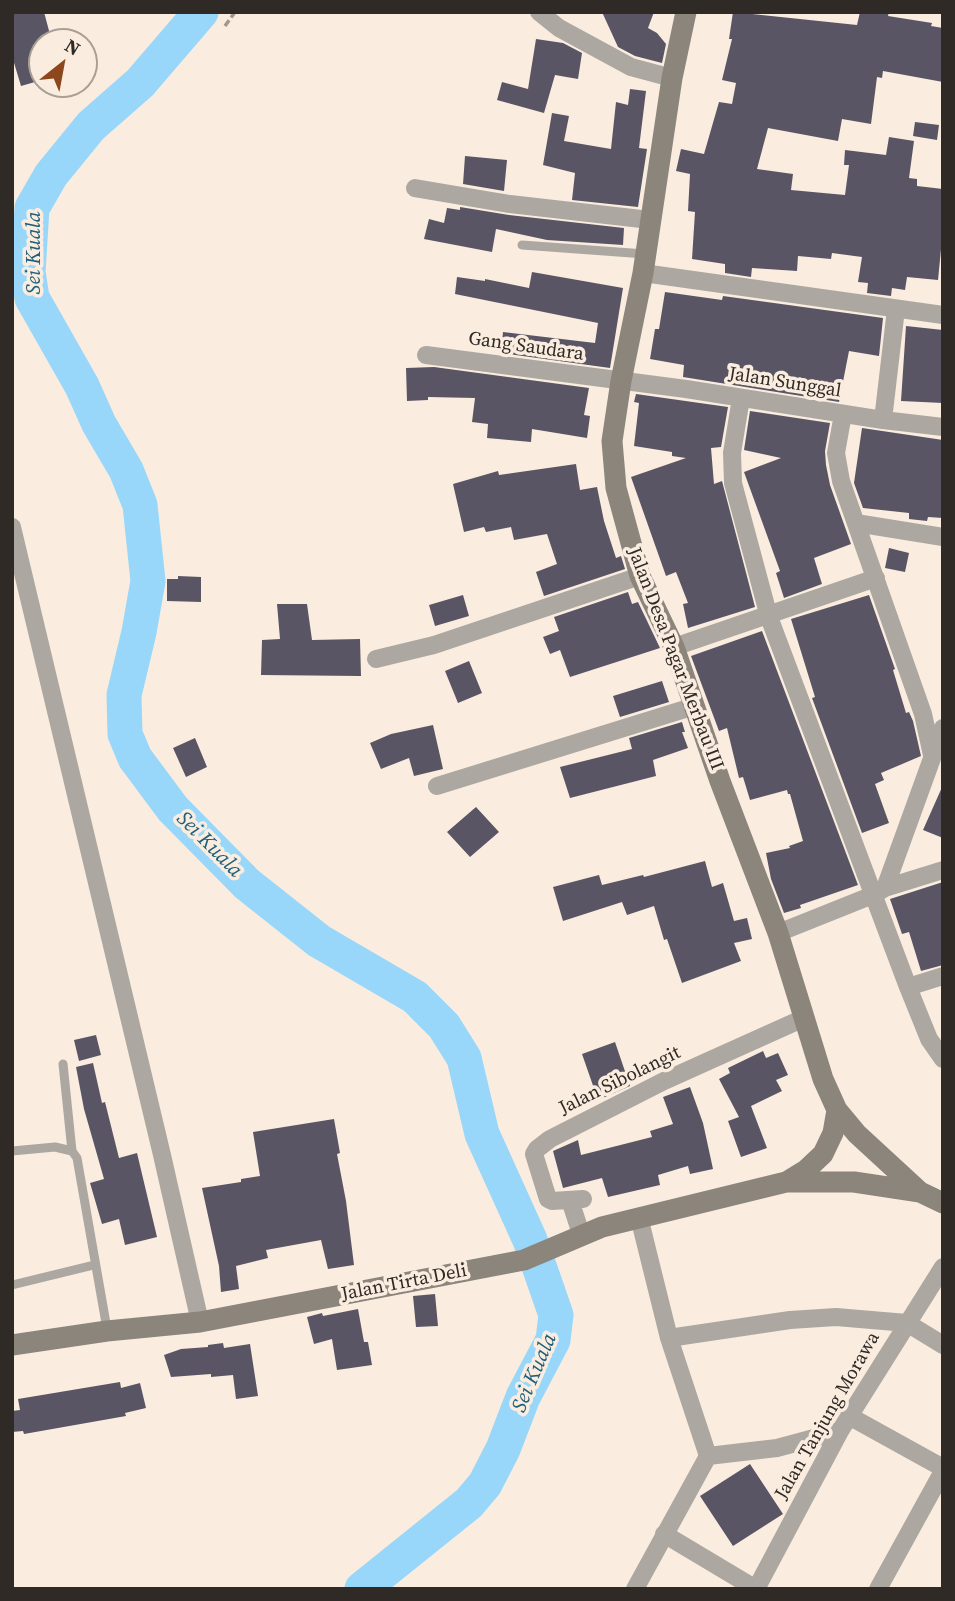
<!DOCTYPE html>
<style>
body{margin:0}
#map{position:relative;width:955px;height:1601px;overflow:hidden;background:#faeddf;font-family:"Source Serif 4",serif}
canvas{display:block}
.frame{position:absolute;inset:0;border:14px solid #2f2a25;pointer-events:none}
.north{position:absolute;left:28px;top:28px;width:70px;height:70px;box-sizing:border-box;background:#faeddf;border:2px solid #a99f95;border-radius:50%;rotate:31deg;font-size:19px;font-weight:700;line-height:28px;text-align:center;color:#2f2a25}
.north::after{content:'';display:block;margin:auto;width:24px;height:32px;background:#8c481c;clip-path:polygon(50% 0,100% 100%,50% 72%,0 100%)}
</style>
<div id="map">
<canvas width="955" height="1601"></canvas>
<div class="frame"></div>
<div class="north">N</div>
</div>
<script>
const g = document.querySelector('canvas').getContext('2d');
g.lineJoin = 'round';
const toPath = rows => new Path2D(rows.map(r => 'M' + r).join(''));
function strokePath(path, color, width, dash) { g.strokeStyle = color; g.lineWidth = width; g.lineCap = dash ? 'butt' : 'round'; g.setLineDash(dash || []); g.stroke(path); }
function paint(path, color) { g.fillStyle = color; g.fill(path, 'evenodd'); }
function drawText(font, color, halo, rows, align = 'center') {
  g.font = font + ' "Source Serif 4",serif'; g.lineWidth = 7; g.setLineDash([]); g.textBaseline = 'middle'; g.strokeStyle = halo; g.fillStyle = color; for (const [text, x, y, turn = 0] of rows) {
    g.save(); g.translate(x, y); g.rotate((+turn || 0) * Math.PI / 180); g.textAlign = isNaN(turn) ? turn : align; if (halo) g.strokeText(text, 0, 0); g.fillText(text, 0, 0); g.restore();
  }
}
const river = toPath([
 [201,12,140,83,91,126,51,175,32,208,28,272,32,298,82,386,99,424,126,470,140,505,148,581,139,632,124,695,125,734,135,758,173,809,247,884,319,941,415,997,444,1026,464,1058,482,1134,530,1240,556,1315,553,1340,523,1397,503,1449,485,1484,469,1503,362,1589]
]);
const building = toPath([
 [12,12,44,12,52,42,42,42,42,80,21,86,12,56],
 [602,12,654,12,648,28,657,33,666,44,662,63,635,56,618,47],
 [733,12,857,25,860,12,889,12,888,16,932,23,931,26,943,28,943,82,883,71,882,78,877,77,871,124,842,119,838,141,768,128,757,169,793,174,791,190,845,195,849,165,844,165,845,150,886,155,889,137,914,141,909,178,917,179,917,186,943,189,943,229,938,280,907,277,905,290,892,288,891,296,867,293,868,283,858,282,862,257,832,253,831,259,798,256,797,271,752,268,751,277,725,273,725,264,692,259,695,212,688,211,690,174,676,171,681,149,704,154,719,102,732,104,736,83,722,80,732,39,729,39],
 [536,39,563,43,582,53,578,79,555,75,544,113,497,100,502,82,528,89],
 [630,89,646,91,639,148,647,149,638,207,572,200,575,173,543,165,552,113,569,116,564,141,611,149,616,102,628,105],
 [915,122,939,125,937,140,913,136],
 [465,156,507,160,504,191,463,184],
 [460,207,509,215,624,228,623,245,547,240,496,229,492,252,424,239,429,219,444,223,447,208,460,210],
 [532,272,623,288,610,368,501,353,503,332,595,343,598,323,455,294,457,277,485,281,485,279,529,288],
 [665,292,722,300,723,296,883,318,879,356,849,351,839,402,683,377,684,365,650,359,655,329,659,329],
 [906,326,943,330,943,403,901,401],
 [434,367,589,388,584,415,590,416,587,438,532,429,531,442,487,438,488,424,472,422,475,398,428,397,428,400,407,401,406,368],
 [636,394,728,407,721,447,711,448,714,484,722,481,755,607,688,628,683,604,688,603,676,572,666,576,631,477,686,458,672,456,672,452,634,446,639,403,634,402],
 [750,411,830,423,825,451,826,465,830,485,851,544,814,558,822,584,784,598,776,573,780,571,744,472,781,458,744,450],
 [862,428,943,440,943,518,928,517,927,521,909,519,909,513,863,508,854,483],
 [576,464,580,490,597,487,604,521,616,558,621,556,625,569,544,596,536,572,557,564,547,534,514,540,511,527,486,532,484,527,464,532,453,484,498,471,499,475],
 [889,548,909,553,905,572,885,568],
 [178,576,201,577,201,602,167,601,167,579,178,579],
 [628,592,632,604,638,602,660,648,570,677,560,650,550,654,543,637,559,631,554,617],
 [463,595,469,616,435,626,429,605],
 [869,595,895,669,893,670,906,713,909,712,913,721,921,756,881,773,884,780,875,784,889,823,862,833,812,698,815,697,791,619],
 [277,604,307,604,312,640,360,639,361,676,261,675,262,640,280,639],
 [762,631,858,885,800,905,801,908,784,913,771,879,766,853,790,848,789,846,803,841,790,794,788,794,787,790,750,800,743,777,739,778,727,728,719,731,691,656],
 [469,661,482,693,458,703,445,671],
 [662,681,669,702,620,717,613,696],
 [682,722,685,732,682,732,688,748,653,760,656,776,570,798,560,767,632,749,629,738],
 [433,725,443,769,414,776,409,758,381,769,370,743,391,734],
 [195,738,207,767,186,777,173,748],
 [943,785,943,838,923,830],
 [476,807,499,832,470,857,447,832],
 [705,861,712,887,723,883,734,921,747,918,752,939,734,943,741,961,682,983,667,939,664,940,654,906,627,915,622,902,563,921,553,887,599,875,602,885,643,875,644,877],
 [943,882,943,965,921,971,909,932,902,934,890,899],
 [96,1035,101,1055,79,1061,74,1040],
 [615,1042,630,1086,598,1100,582,1054],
 [763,1051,766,1058,778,1053,788,1075,776,1080,782,1091,751,1106,767,1148,741,1157,728,1121,739,1117,719,1079,730,1073,728,1068],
 [93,1063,102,1103,105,1102,119,1158,137,1153,157,1237,125,1245,119,1219,102,1224,90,1183,104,1179,84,1109,76,1067],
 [690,1087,703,1123,713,1169,690,1174,688,1166,658,1175,660,1185,608,1197,602,1178,563,1188,553,1151,578,1140,581,1155,652,1137,650,1131,673,1124,663,1097],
 [334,1119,340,1153,337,1154,346,1201,354,1265,328,1269,321,1240,266,1250,268,1258,236,1266,239,1289,221,1292,219,1266,202,1188,241,1182,241,1179,260,1176,253,1132],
 [435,1294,438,1326,416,1327,413,1296],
 [358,1309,364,1342,368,1342,372,1365,337,1370,332,1339,314,1344,307,1317,322,1313,323,1316],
 [223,1343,224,1348,250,1344,258,1396,236,1399,233,1375,211,1377,211,1374,171,1377,164,1355,181,1349,208,1347,208,1345],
 [120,1382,121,1388,140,1383,146,1408,125,1413,126,1416,24,1434,23,1431,12,1432,12,1411,20,1410,18,1399],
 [750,1464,783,1514,733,1546,700,1496]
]);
const path = toPath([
 [225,26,235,12]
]);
const lane = toPath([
 [522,245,645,254],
 [63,1064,72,1151],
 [12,1151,55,1147,72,1151,77,1158,107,1329],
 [12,1285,94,1265]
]);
const street = toPath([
 [539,12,559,28,631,67,672,78],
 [415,188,510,204,650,220],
 [643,273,943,315],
 [426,355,686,389,883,420,943,427],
 [741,398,732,453,733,483,769,617,908,987,929,1039,943,1059],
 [843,414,836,453,841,481,923,714,932,755],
 [883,420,896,309],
 [856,523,943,537],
 [12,527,162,1155,200,1322],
 [674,647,876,578],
 [376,659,434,645,640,576],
 [437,786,695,706],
 [885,888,943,728],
 [778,933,873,895,885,888,943,870],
 [908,987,943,976],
 [583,1199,552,1201,548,1199,534,1154,537,1149,550,1139,664,1081,804,1018],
 [570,1200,581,1234],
 [669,1338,790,1320,836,1317,907,1323,943,1345],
 [849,1416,943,1468],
 [708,1456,777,1448,840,1431],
 [664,1534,756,1589],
 [635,1589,708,1456,669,1338,639,1217],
 [756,1589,840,1431,943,1267],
 [878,1589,943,1471]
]);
const secondary = toPath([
 [686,12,672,78,643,273,621,381,612,441,616,488,640,576,674,647,720,781,778,933,823,1079,837,1110,857,1134,920,1192,943,1203],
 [788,1181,806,1170,823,1154,833,1133,837,1110],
 [12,1345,107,1331,200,1322,524,1260,602,1227,786,1182,854,1182,920,1192]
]);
const streetNames = [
 ["Gang Saudara",526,347,8],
 ["Jalan Sunggal",785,383,9],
 ["Jalan Desa Pagar Merbau III",675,659,69],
 ["Jalan Sibolangit",620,1081,-26],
 ["Jalan Tirta Deli",404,1283,-11],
 ["Jalan Tanjung Morawa",828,1416,-60]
];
const waterNames = [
 ["Sei Kuala",35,253,-90],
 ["Sei Kuala",209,845,45],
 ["Sei Kuala",535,1373,-67]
];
strokePath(river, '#98d7f9', 35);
paint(building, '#595564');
strokePath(path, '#a0978d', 3.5, [7, 3.5]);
strokePath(lane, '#aca8a1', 9);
strokePath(street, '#aca8a1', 18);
strokePath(secondary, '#8b857c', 21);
drawText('19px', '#2f2a25', '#faeddf', streetNames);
drawText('italic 21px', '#205f7b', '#faeddf', waterNames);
</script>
